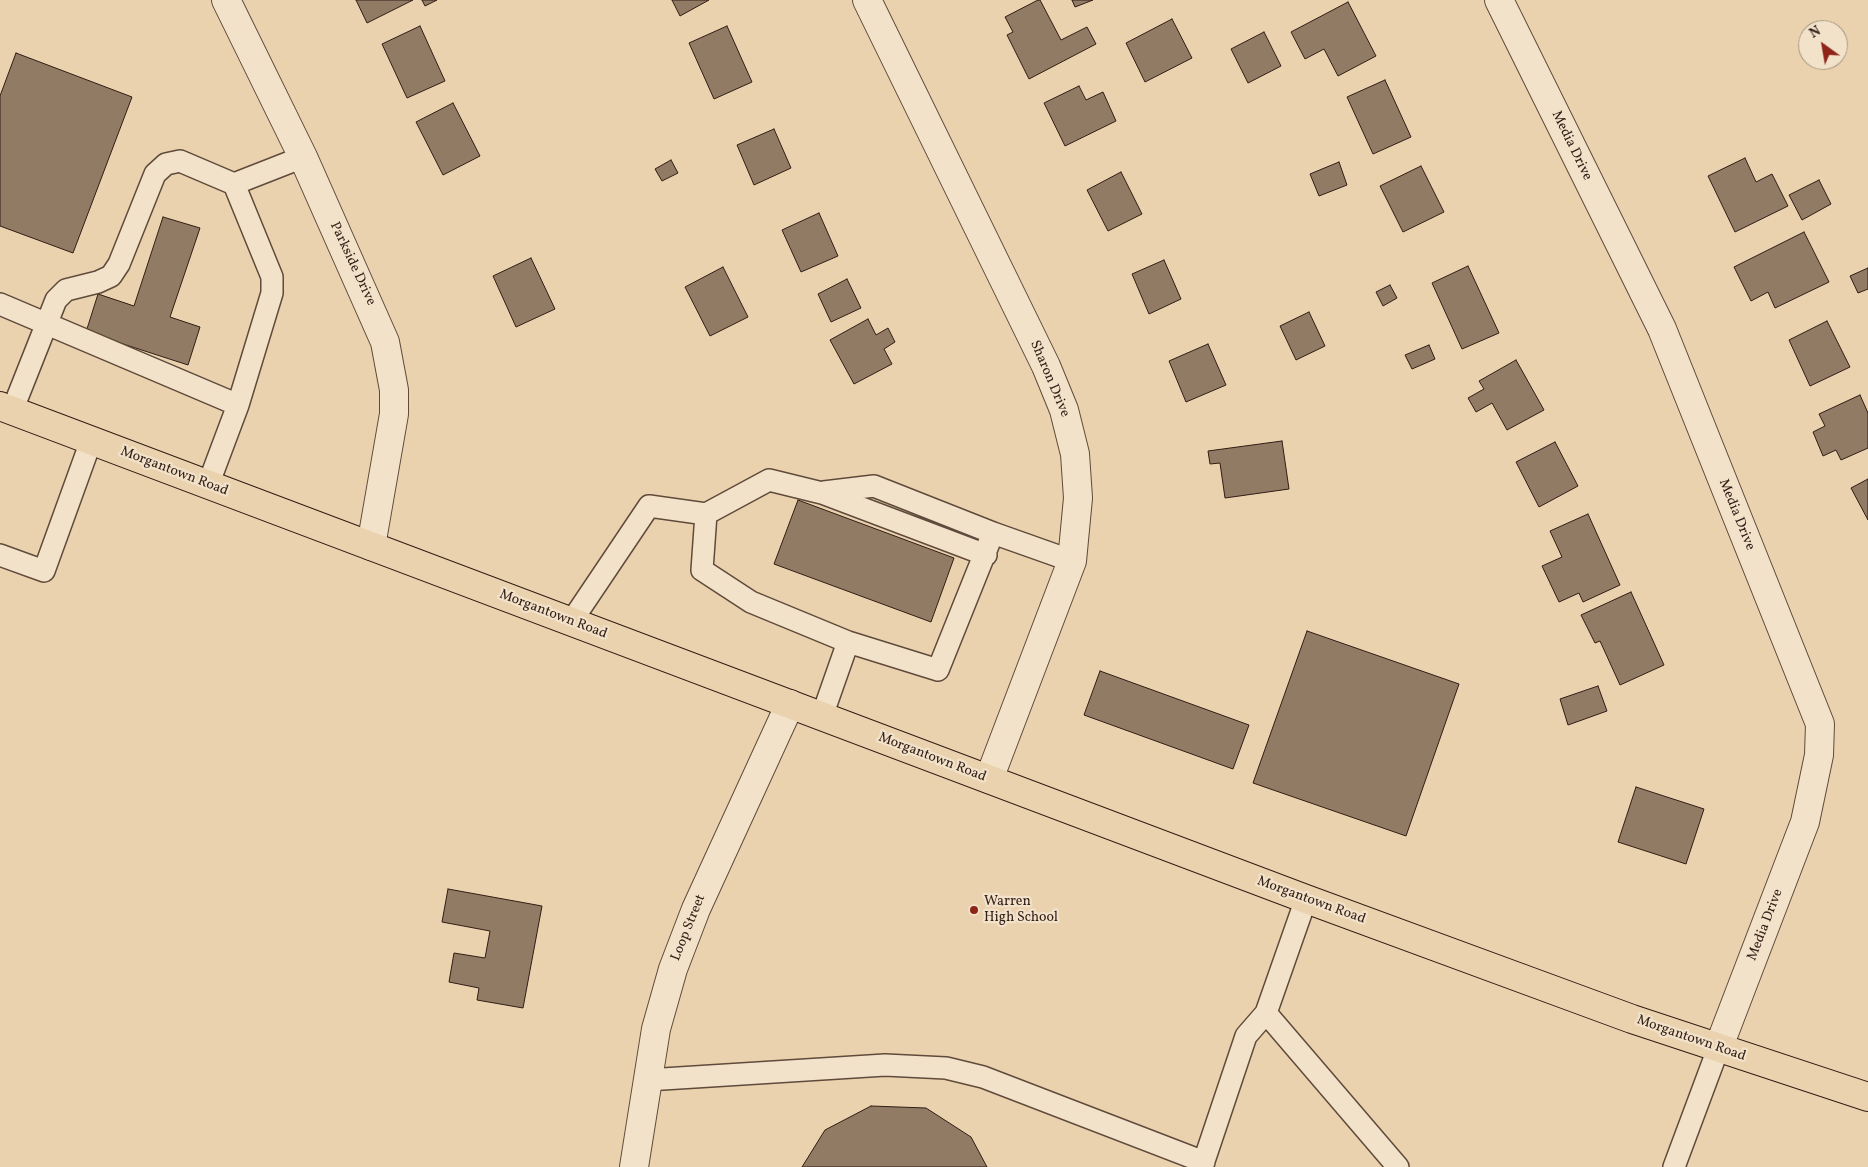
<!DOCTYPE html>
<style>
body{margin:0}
#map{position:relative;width:1868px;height:1167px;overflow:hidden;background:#ebd2ae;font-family:Vollkorn,serif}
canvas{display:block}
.north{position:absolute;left:1798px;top:20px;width:50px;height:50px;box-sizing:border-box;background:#f2e2ca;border:1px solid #a49382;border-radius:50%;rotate:328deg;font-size:14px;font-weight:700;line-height:20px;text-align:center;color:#301d15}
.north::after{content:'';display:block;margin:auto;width:18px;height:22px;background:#8f2418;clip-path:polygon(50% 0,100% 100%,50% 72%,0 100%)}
</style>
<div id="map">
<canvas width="1868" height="1167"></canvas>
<div class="north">N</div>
</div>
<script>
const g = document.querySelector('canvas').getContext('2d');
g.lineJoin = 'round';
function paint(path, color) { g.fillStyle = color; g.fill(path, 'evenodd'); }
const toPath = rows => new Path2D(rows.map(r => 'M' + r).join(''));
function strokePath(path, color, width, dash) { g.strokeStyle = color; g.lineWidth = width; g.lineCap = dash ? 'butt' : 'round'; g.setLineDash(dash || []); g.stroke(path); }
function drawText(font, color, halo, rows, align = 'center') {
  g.font = font + ' Vollkorn,serif'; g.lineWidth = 4.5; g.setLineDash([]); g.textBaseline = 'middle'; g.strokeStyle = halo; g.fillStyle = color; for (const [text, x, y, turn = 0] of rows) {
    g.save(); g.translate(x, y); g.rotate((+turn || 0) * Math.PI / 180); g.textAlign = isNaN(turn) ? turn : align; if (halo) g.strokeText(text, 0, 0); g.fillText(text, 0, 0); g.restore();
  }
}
const building = toPath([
 [356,0,413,0,367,23,356,0],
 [422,0,437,0,425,6,422,0],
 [672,0,709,0,680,16,672,0],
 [1038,0,1040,0,1061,40,1087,27,1096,44,1029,79,1007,35,1013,32,1005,17,1038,0],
 [1072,0,1093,0,1075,7,1072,0],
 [1348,2,1376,56,1338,76,1324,49,1305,59,1291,32,1348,2],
 [1172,19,1192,58,1145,82,1126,43,1172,19],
 [420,26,445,81,407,98,382,44,420,26],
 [727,26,752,82,714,99,689,43,727,26],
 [1264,32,1281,66,1248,83,1231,49,1264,32],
 [16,53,132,97,73,253,0,226,0,96,16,53],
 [1385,80,1411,137,1373,154,1347,97,1385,80],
 [1079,86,1086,100,1103,92,1116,121,1065,146,1044,103,1079,86],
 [453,103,480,156,443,175,416,122,453,103],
 [774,129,791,168,754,185,737,145,774,129],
 [1745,158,1756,182,1772,174,1788,206,1735,232,1708,176,1745,158],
 [671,160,678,173,662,181,655,169,671,160],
 [1339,162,1347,185,1319,196,1310,174,1339,162],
 [1421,166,1444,212,1403,232,1380,186,1421,166],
 [1121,172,1142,214,1108,231,1087,190,1121,172],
 [1819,180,1831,204,1802,220,1789,195,1819,180],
 [819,213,838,256,801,272,782,230,819,213],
 [163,217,200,228,170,317,200,327,188,365,86,332,98,294,134,306,163,217],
 [1804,232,1829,282,1775,308,1768,292,1751,301,1734,267,1804,232],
 [531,258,555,309,516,327,493,276,531,258],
 [1164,260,1181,299,1149,314,1132,274,1164,260],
 [1468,266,1499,333,1462,349,1432,283,1468,266],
 [723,267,748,317,710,336,685,287,723,267],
 [1868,268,1868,289,1858,293,1850,276,1868,268],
 [847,279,861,308,831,322,818,294,847,279],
 [1390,285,1397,298,1383,306,1376,292,1390,285],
 [1309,312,1325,346,1296,360,1280,326,1309,312],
 [868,319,876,335,888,328,895,342,884,349,892,364,854,384,830,340,868,319],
 [1827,321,1850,367,1810,386,1789,340,1827,321],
 [1208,344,1226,385,1186,402,1169,361,1208,344],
 [1429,345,1435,359,1412,369,1405,355,1429,345],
 [1516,360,1544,410,1507,430,1492,403,1476,412,1468,398,1484,389,1479,381,1516,360],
 [1860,395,1868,413,1868,448,1841,460,1836,450,1823,456,1813,432,1825,426,1819,414,1860,395],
 [1282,441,1289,489,1225,498,1220,463,1210,464,1208,451,1282,441],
 [1555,442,1578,486,1539,507,1516,462,1555,442],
 [1868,479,1868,520,1851,488,1868,479],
 [798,500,954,558,931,622,774,564,798,500],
 [1588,514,1620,585,1583,602,1579,593,1559,602,1542,566,1562,557,1550,531,1588,514],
 [1631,592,1664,665,1620,685,1600,641,1595,643,1581,615,1631,592],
 [1307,631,1459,684,1406,836,1253,783,1307,631],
 [1100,671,1249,725,1233,769,1084,715,1100,671],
 [1598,686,1607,711,1568,725,1560,699,1598,686],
 [1636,787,1704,809,1686,864,1618,842,1636,787],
 [448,889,542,906,523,1008,477,1000,479,988,449,982,454,953,485,958,490,931,442,922,448,889],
 [871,1106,926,1108,971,1137,987,1167,802,1167,825,1130,871,1106]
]);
const service = toPath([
 [234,184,303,157],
 [0,304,238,405,208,485],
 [12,411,56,300,66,290,98,282,111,276,119,264,155,174,166,164,180,161,234,184,272,277,272,293,238,405],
 [824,492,874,486,993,533,1072,561],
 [706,514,702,570,751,602,848,642,938,670,993,533],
 [0,555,44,571,91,441],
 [571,622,649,506,706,514,769,480,822,493,986,555],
 [822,716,848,642],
 [1266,1013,1398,1167],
 [647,1080,885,1065,946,1068,983,1077,1204,1162],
 [1202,1167,1246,1036,1266,1013,1306,899],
 [1674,1167,1718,1049]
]);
const minor = toPath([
 [226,0,303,157,385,342,394,390,394,414,371,546],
 [867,0,1046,366,1064,410,1075,454,1078,498,1072,561,989,779],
 [1499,0,1662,329,1820,724,1819,755,1805,822,1718,1049],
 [634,1167,656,1029,673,969,696,909,790,704]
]);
const primary = toPath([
 [0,406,1306,899,1632,1019,1868,1097]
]);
const markers = [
 [974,910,5,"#8f2418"]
];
const streetNames = [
 ["Media Drive",1571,146,64],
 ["Parkside Drive",352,264,65],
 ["Sharon Drive",1049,379,67],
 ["Morgantown Road",174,472,21],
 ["Media Drive",1736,515,68],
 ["Morgantown Road",553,615,21],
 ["Morgantown Road",932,758,21],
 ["Morgantown Road",1311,901,20],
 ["Media Drive",1766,925,-69],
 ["Loop Street",689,928,-68],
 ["Morgantown Road",1691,1039,19]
];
const poiNames = [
 ["Warren",984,902],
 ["High School",984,918]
];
paint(building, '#917b65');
strokePath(building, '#301d15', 1);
strokePath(service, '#5f4a3b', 24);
strokePath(minor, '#5f4a3b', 30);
strokePath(primary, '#301d15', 30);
strokePath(service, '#f2e2ca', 21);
strokePath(minor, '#f2e2ca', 28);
strokePath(primary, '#ebd2ae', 28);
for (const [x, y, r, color] of markers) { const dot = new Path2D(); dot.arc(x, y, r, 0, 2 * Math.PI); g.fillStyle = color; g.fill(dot); strokePath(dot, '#f2e2ca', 2); }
drawText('14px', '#301d15', '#f2e2ca', streetNames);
drawText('14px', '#301d15', '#f2e2ca', poiNames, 'left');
</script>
